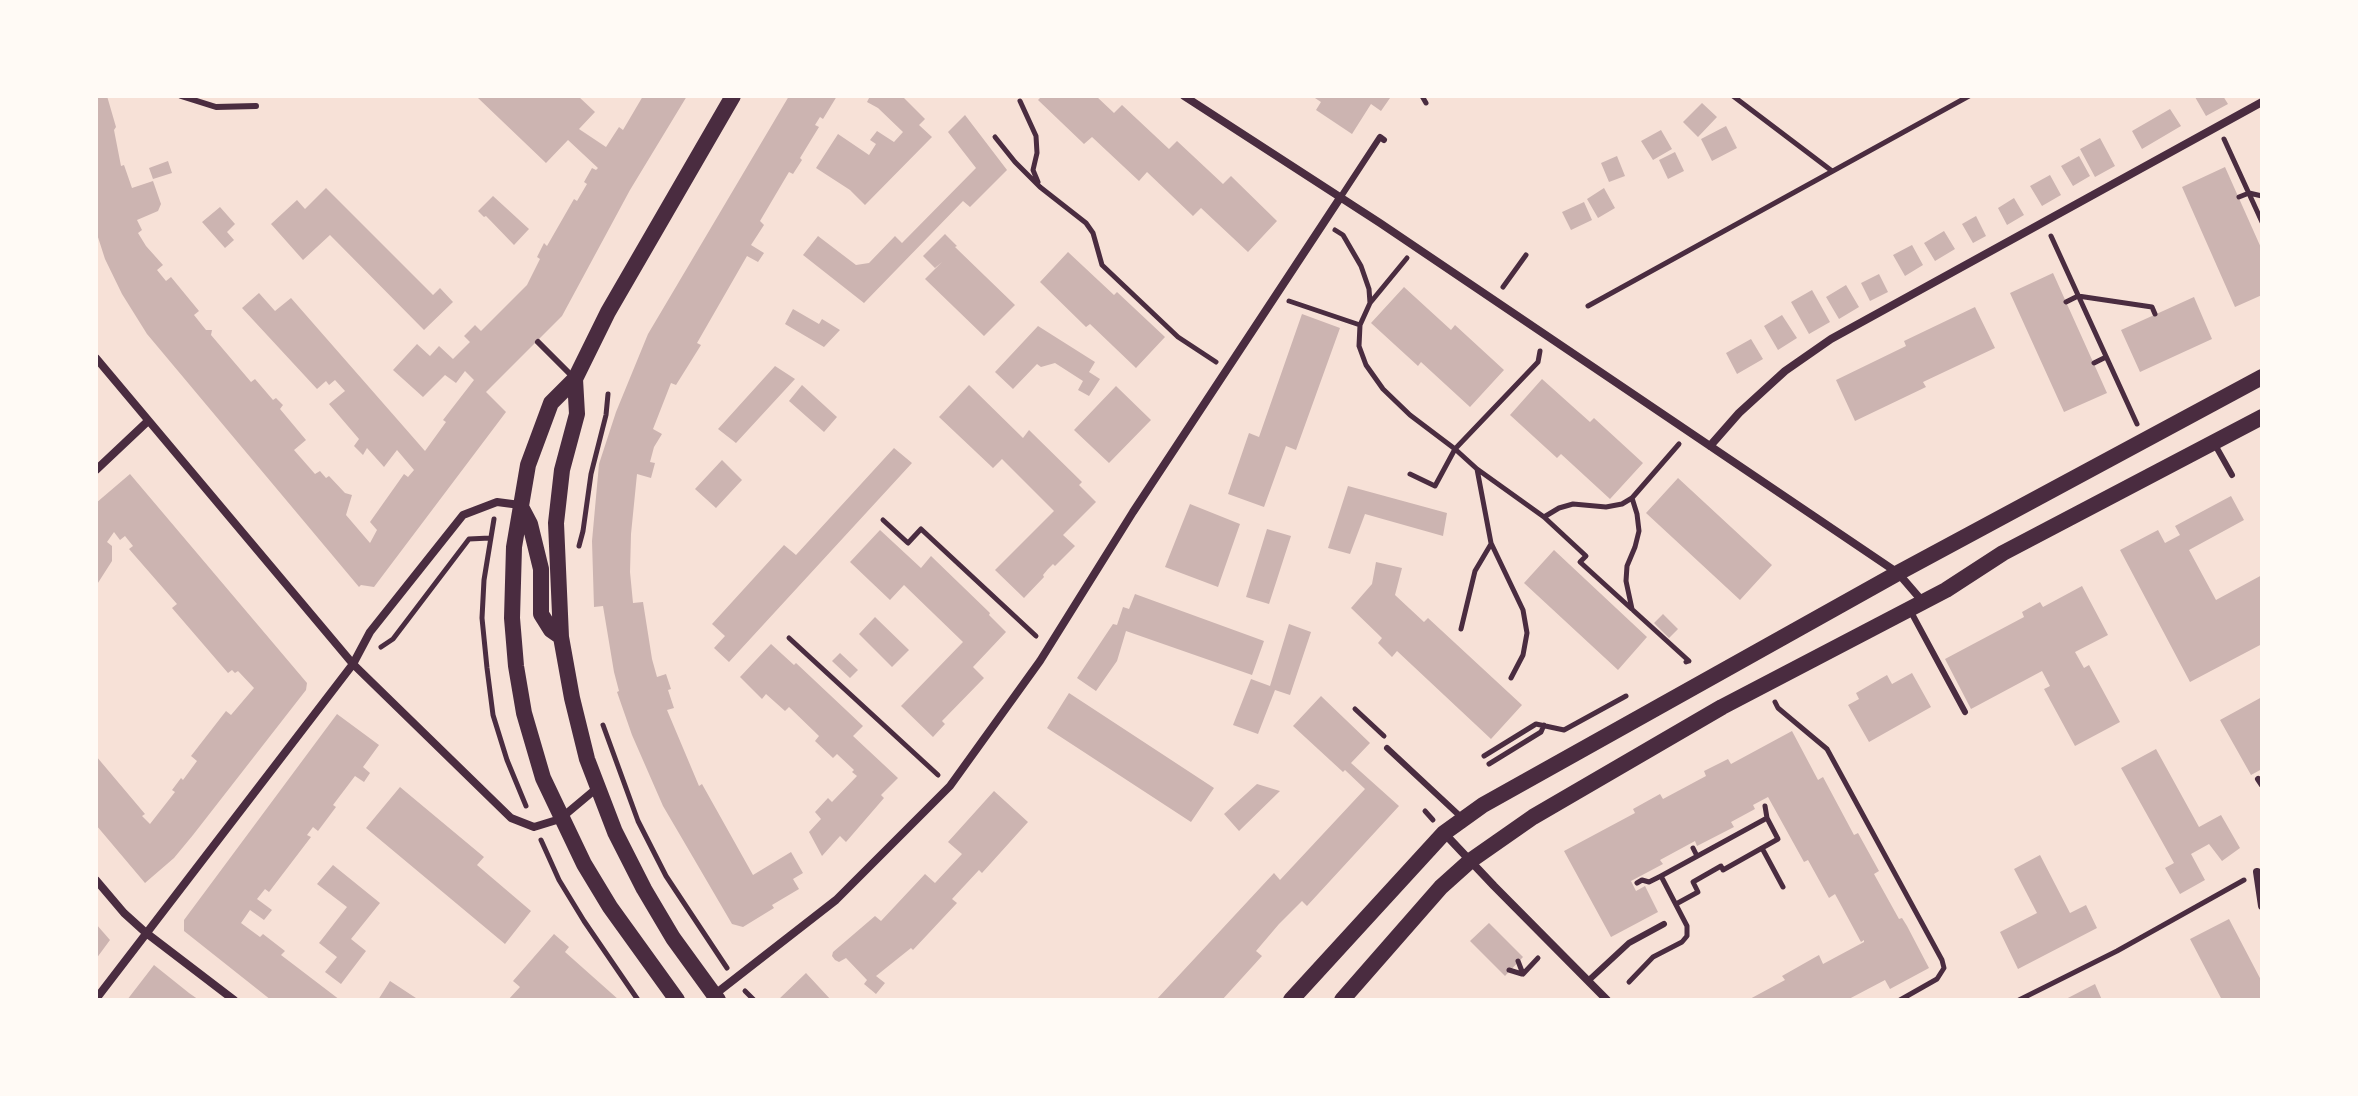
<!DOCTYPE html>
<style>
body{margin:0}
#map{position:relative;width:2358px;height:1096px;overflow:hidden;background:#f7e1d7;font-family:Lato,sans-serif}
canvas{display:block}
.frame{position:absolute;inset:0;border:98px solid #fffaf5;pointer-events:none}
</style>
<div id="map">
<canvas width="2358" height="1096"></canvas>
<div class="frame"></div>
</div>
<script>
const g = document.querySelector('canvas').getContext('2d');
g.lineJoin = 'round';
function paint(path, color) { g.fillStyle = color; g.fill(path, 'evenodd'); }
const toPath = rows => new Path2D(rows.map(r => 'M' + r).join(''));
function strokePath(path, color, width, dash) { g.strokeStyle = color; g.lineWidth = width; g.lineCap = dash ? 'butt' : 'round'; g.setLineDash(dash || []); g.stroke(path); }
const building = toPath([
 [96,96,107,96,116,127,114,130,121,166,124,165,132,188,153,181,161,204,158,211,137,220,142,230,138,233,146,246,163,265,157,270,166,281,171,277,199,311,194,315,206,330,212,330,211,335,251,382,255,379,273,400,276,398,283,405,280,409,306,440,294,450,315,474,320,471,326,478,329,476,345,493,352,495,346,515,370,543,377,530,370,522,404,474,408,477,414,470,397,450,384,467,367,448,363,455,354,446,359,439,329,404,345,391,335,380,329,385,326,381,317,389,242,308,259,293,275,311,291,298,425,451,446,422,443,420,474,380,465,371,456,383,445,375,423,397,393,370,417,344,430,356,439,346,453,359,470,342,464,336,475,325,481,331,527,285,540,259,537,257,544,243,547,246,574,199,577,201,587,184,584,182,592,168,596,170,598,168,568,140,546,163,478,98,480,96,578,96,595,112,579,129,606,147,619,127,623,130,643,96,687,96,630,190,562,316,486,392,506,412,374,587,361,585,359,587,147,334,122,294,105,259,96,231],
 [789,96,837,96,823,119,820,117,815,125,819,127,800,158,802,160,793,174,789,172,760,221,764,225,751,245,764,253,758,262,747,256,697,343,701,345,676,385,671,383,653,429,662,434,654,447,650,462,655,463,651,478,637,474,631,534,630,572,633,603,643,602,652,659,657,677,666,674,671,689,668,690,674,708,667,710,699,786,702,784,753,875,791,852,803,873,793,879,799,889,772,905,774,908,743,927,732,924,680,835,663,806,632,735,617,692,619,691,614,672,603,606,594,607,592,541,599,464,616,412,648,334],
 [870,96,902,96,925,119,919,125,932,137,865,205,850,190,816,168,838,134,869,155,876,144,870,140,877,131,894,142,903,132,878,108,867,102],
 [1042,96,1096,96,1114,113,1122,105,1169,149,1177,141,1223,184,1231,176,1277,221,1248,252,1201,208,1193,216,1147,172,1139,181,1092,137,1084,144,1038,100],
 [1312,96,1387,96,1390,98,1381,111,1371,104,1352,134,1316,110,1321,102],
 [2198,96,2223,96,2228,104,2206,116,2195,97],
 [1702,103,1717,117,1698,137,1683,122],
 [2170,109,2181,126,2142,149,2132,131],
 [965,115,1007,170,970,207,963,201,864,303,803,255,818,236,856,265,869,263,895,236,902,243,976,168,948,132],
 [1726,126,1737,148,1712,161,1701,139],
 [1661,130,1672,149,1653,160,1641,141],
 [2100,138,2115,166,2095,177,2080,149],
 [1675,152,1684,171,1668,179,1659,160],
 [1617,156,1625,176,1609,182,1601,163],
 [2079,156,2090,176,2073,186,2061,166],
 [168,161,172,173,153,179,149,168],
 [2225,167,2262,250,2262,295,2235,307,2182,187],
 [2050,175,2061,195,2042,206,2030,186],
 [326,188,433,295,440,288,453,302,424,330,330,235,303,260,271,224,297,200,305,209],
 [1604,188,1615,208,1598,218,1587,199],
 [493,196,529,229,514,245,486,216,484,217,478,211],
 [2014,198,2024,215,2007,225,1998,208],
 [1584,202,1592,220,1571,230,1562,212],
 [220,207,235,224,227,232,234,240,225,248,202,222],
 [1976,216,1986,236,1973,243,1962,224],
 [1944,231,1955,249,1935,261,1924,243],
 [945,234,957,246,955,247,1015,305,984,336,925,279,942,262,935,268,923,256],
 [1912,245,1923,265,1905,276,1893,255],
 [1068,252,1114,295,1117,292,1165,337,1136,368,1090,324,1086,327,1040,282],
 [2053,273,2107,393,2064,412,2010,293],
 [1879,274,1888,292,1870,301,1861,283],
 [1846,285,1859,307,1839,319,1826,297],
 [1404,287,1451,330,1455,325,1504,370,1470,407,1421,362,1418,366,1371,323],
 [1812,290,1830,322,1809,334,1791,302],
 [2194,297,2212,339,2140,372,2121,330],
 [1975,307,1995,348,1923,382,1926,387,1855,421,1836,380,1906,346,1904,341],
 [793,309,819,324,822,319,840,330,824,347,785,324],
 [1302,314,1340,328,1296,450,1286,446,1264,507,1228,494,1249,433,1259,437],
 [1782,315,1797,338,1778,350,1764,326],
 [1038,326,1095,362,1089,372,1100,379,1089,396,1078,390,1083,381,1055,363,1041,367,1037,364,1013,389,995,372],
 [1751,339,1763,359,1737,374,1726,353],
 [775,366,795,379,736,443,718,429],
 [1542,379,1590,422,1594,418,1643,463,1610,499,1561,454,1557,458,1510,415],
 [802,385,837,417,824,432,789,401],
 [969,385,1023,438,1029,430,1082,482,1079,485,1096,502,1063,535,1075,546,1055,566,1053,564,1048,569,1043,575,1044,577,1024,598,995,570,1054,511,1002,459,993,468,939,417],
 [1116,386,1151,420,1109,463,1074,430],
 [894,448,912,463,729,662,714,648,725,636,712,624,784,545,796,555],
 [722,460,742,480,716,508,695,489],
 [130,474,307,683,306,690,193,835,174,858,145,883,96,825,96,756,145,814,142,816,150,824,175,792,172,790,181,778,183,780,197,761,191,756,226,711,231,715,254,688,238,671,235,673,232,670,228,673,172,608,177,604,129,549,133,546,125,536,120,540,114,532,107,542,112,546,112,561,96,586,96,503],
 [1678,478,1772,565,1740,600,1646,513],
 [1348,486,1447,513,1443,536,1365,514,1350,554,1328,548],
 [2231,496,2244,520,2189,550,2216,600,2262,575,2262,644,2190,682,2120,550,2158,530,2165,543,2180,535,2175,526],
 [1190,504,1240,524,1218,587,1165,567],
 [1267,529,1291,536,1269,604,1246,597],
 [880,530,921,568,931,556,990,613,989,615,1006,632,973,667,984,678,942,721,945,724,933,737,901,706,963,642,904,585,890,600,850,562],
 [1554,550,1647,637,1618,670,1524,583],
 [1376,562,1402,568,1395,595,1424,622,1428,618,1522,705,1491,739,1397,651,1392,657,1378,643,1382,638,1351,608,1372,584],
 [2082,586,2108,635,2075,652,2084,668,2089,665,2120,722,2075,746,2044,689,2050,686,2042,671,1971,709,1945,659,2024,617,2022,612,2040,602,2043,607],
 [1135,594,1264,641,1252,675,1126,631,1117,661,1096,691,1077,678,1113,624,1117,625,1123,607,1129,609],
 [1663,614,1678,629,1669,638,1654,623],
 [875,617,909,650,892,667,859,634],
 [1289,624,1311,632,1290,695,1275,690,1258,734,1233,725,1251,679,1270,686],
 [771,644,794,665,796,663,863,726,853,736,898,778,881,795,884,798,846,842,840,836,822,856,809,832,821,819,815,812,828,798,832,802,857,776,852,772,854,770,837,754,833,758,815,741,819,736,789,707,785,711,766,694,762,699,740,677],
 [840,653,858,670,850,678,832,661],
 [1912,673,1931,707,1869,742,1848,705,1859,699,1856,693,1887,675,1892,684],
 [1069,693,1214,788,1191,822,1047,728],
 [1321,696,1370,743,1351,763,1399,806,1307,906,1302,901,1279,924,1256,951,1262,956,1222,1000,1156,1000,1274,873,1280,880,1365,789,1345,770,1343,772,1293,726],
 [2262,697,2262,769,2251,775,2220,720],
 [337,714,379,745,363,767,370,773,364,782,355,776,333,805,336,807,318,831,313,827,307,835,311,837,269,892,265,889,257,899,272,910,264,920,250,910,241,923,260,937,263,934,285,951,281,955,340,1000,271,1000,184,931,184,920],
 [1792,731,1818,780,1823,777,1854,835,1858,833,1879,871,1874,874,1899,919,1902,918,1907,926,1929,968,1890,989,1885,980,1847,1000,1748,1000,1785,980,1782,976,1819,955,1823,964,1864,942,1864,940,1861,942,1835,894,1829,898,1808,860,1804,862,1768,797,1753,805,1755,809,1731,822,1734,827,1697,846,1695,841,1660,860,1663,864,1631,881,1636,891,1645,886,1658,912,1611,937,1564,851,1635,813,1633,809,1660,794,1663,799,1706,776,1704,771,1728,759,1731,764],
 [2156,749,2199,827,2221,815,2240,848,2222,861,2209,844,2191,854,2205,880,2180,894,2165,868,2174,863,2121,768],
 [1257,784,1280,791,1239,831,1224,814],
 [400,787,484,857,477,865,531,911,505,944,366,828],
 [994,791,1028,822,982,873,979,870,952,899,957,903,913,950,911,948,876,976,885,983,876,994,864,984,867,980,846,958,839,962,835,960,832,956,833,952,875,916,881,921,925,874,935,883,962,854,948,842],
 [2040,855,2070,913,2086,905,2097,928,2018,969,2000,932,2037,913,2014,869],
 [333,865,380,903,351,939,366,951,341,984,325,972,337,957,319,943,347,907,317,884],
 [2229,919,2262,982,2262,1000,2222,1000,2190,939],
 [1489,923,1523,957,1505,976,1470,941],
 [96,924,110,940,96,959],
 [554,934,569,947,565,952,619,1000,508,1000,520,987,513,981],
 [154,965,189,993,199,1000,127,1000],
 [806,973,831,1000,778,1000],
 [390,981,419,1000,378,1000],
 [2095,984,2102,1000,2064,1000]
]);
const path = toPath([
 [1422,96,1426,103],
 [1733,96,1832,171],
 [1020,101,1036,136,1037,153,1033,170,1038,182],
 [995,137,1015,162,1040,187,1086,223,1093,233,1102,265,1178,337,1216,362],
 [2224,139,2262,222],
 [2239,197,2249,193,2262,196],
 [1335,230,1343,235,1361,266,1369,289,1370,303],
 [2051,236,2137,424],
 [1503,287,1526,255],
 [1289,301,1360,325,1359,346,1366,365,1383,389,1410,415,1455,449,1477,469,1544,517,1586,556,1580,562,1689,661,1686,662],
 [2066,302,2078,296,2152,307,2155,314],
 [1588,306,1969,96],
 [1360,325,1370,303,1407,258],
 [2094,363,2106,357],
 [1477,469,1491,543,1523,610,1527,633,1523,655,1511,678],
 [1410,474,1435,486,1455,449,1538,362,1540,351],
 [1544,517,1559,508,1573,504,1606,507,1622,504,1632,498],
 [494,519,484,580,482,618,487,668,493,715,507,760,526,806],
 [883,520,908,543,921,529,1036,636],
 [579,546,583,531,591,474,606,415,608,394],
 [1632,609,1626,581,1627,566,1635,547,1639,531,1637,514,1632,498,1679,444],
 [1461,629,1475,571,1491,544],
 [789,638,938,775],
 [381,647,393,639,469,539,490,538],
 [1775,702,1778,708,1827,749,1942,960,1944,968,1937,979,1900,1000],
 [1355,709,1384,736],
 [603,725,638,821,666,876,727,968],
 [1484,756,1536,724,1564,730,1626,696],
 [1489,764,1541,732,1544,725],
 [1765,806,1767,818],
 [1425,811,1433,820],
 [541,840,559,880,584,921,638,1000],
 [1693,848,1697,856],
 [1762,848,1783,887],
 [1637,883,1642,880,1649,882,1661,876],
 [1518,961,1523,974],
 [1509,970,1522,974],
 [1523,974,1538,958],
 [1629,982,1653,957,1682,942,1687,936,1687,926,1661,876,1767,818,1778,839,1723,870,1721,866,1693,882,1698,892,1676,904],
 [745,991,754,1000],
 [2019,1000,2117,951,2244,880]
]);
const service = toPath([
 [181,96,216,107,256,106],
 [1340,198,1380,137,1384,140],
 [538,342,572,376],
 [2214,443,2232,475],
 [1911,612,1965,712],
 [1387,748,1461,817],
 [2258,779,2262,785],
 [1588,981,1629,943,1664,924]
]);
const minor = toPath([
 [1184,96,1380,223,1898,573,1923,602],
 [96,358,353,664,511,818,534,827,560,819,597,788],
 [1710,446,1739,413,1785,371,1831,339,2262,102],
 [96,470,148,421],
 [1445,834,1494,886,1607,1000],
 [2257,872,2262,906],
 [96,880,124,913,145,932,234,1000],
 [714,995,836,900,950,786,1040,661,1133,512,1340,198],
 [96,999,353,664,370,632,463,515,497,502,520,505]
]);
const secondary = toPath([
 [575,379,577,414,562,470,556,523,561,637,572,698,587,759,615,832,644,889,673,938,718,1000],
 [520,505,530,524,541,569,541,614,551,630,561,637],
 [677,1000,610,907,584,864,543,778,524,713,516,666,512,618,514,547,528,465,551,403,575,379,608,312,733,96],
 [1291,1000,1444,833,1483,805,1898,573,2262,377],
 [1342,1000,1441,887,1470,861,1533,817,1722,707,1946,590,2003,553,2262,417]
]);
paint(building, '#ccb4b1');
strokePath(path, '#4a2c40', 5);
strokePath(service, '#4a2c40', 6);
strokePath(minor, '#4a2c40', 8);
strokePath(secondary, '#4a2c40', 16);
</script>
